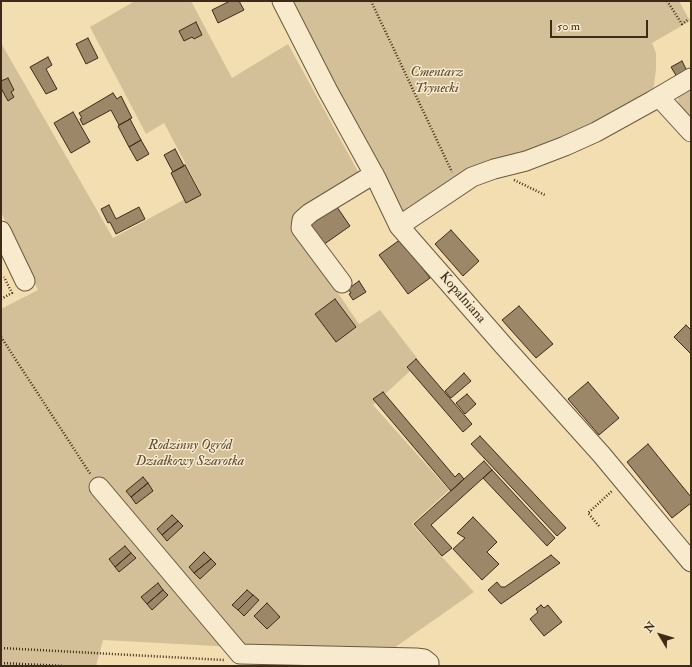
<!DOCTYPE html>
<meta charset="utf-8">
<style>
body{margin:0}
#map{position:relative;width:692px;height:667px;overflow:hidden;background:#f3deb2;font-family:"IM FELL Double Pica",serif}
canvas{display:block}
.frame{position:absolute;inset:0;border:2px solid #3d2b17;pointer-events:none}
.north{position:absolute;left:640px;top:615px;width:40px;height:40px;-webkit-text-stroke:3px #f7eacd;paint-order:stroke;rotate:308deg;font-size:11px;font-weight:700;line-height:16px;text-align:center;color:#3d2b17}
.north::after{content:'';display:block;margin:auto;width:14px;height:18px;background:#3d2b17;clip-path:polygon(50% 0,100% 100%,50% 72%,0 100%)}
.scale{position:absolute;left:550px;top:20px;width:98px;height:18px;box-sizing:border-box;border:2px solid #3d2b17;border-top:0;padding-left:5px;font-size:12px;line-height:14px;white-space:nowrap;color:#3d2b17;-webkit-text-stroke:3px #f7eacd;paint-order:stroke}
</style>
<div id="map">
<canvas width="692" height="667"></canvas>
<div class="frame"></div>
<div class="north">N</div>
<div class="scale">50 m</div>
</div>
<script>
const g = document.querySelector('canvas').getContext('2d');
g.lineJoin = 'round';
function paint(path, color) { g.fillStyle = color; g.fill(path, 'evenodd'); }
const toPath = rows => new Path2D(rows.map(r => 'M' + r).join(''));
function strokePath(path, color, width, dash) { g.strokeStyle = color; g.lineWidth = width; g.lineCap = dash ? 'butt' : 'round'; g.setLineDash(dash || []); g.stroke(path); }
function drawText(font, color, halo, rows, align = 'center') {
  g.font = font + ' "IM FELL Double Pica",serif'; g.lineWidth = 3; g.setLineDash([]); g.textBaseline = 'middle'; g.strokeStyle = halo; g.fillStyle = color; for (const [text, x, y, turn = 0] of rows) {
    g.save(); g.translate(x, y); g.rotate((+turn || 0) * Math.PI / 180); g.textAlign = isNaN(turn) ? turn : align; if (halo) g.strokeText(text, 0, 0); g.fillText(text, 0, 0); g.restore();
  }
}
const green = toPath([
 [135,1,191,1,232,78,288,44,361,177,294,228,359,324,380,310,420,362,373,405,449,490,412,524,474,592,384,655,103,640,96,666,1,666,1,309,38,290,1,212,1,43,113,238,200,191,164,123,146,134,90,27],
 [291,1,679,1,690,21,652,43,656,53,656,69,652,101,404,215,338,93],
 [691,85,691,119,685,113,679,104,678,99,679,94]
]);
const building = toPath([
 [230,1,239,1,244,10,218,23,212,10,230,1],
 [196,22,202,35,194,39,192,37,184,41,179,31,196,22],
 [88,38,98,58,86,64,76,44,88,38],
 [48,57,52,65,46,69,57,89,46,94,30,67,48,57],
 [682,61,687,71,677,77,671,67,682,61],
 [8,78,14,90,11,92,14,97,8,101,1,88,1,81,8,78],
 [113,93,117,99,121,96,132,118,119,125,111,110,83,125,80,119,82,118,79,113,113,93],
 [73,112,90,142,71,153,54,123,73,112],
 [130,119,141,140,129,147,118,126,130,119],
 [141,140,149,154,137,161,129,147,141,140],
 [175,149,184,166,173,172,164,155,175,149],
 [185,165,201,195,186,203,171,173,185,165],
 [109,205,116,219,139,207,145,219,116,234,110,222,108,223,101,209,109,205],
 [337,207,350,226,323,245,309,225,337,207],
 [451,230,479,261,463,276,435,244,451,230],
 [401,239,430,278,408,294,379,255,401,239],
 [359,281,366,292,353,300,349,294,351,293,348,289,359,281],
 [335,299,356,327,336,342,315,314,335,299],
 [519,306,553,344,536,358,502,320,519,306],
 [686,325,691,330,691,354,674,337,686,325],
 [416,359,472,424,463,432,407,367,416,359],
 [464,373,471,381,451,398,445,391,464,373],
 [588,382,619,418,599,435,568,399,588,382],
 [383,392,455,477,459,473,464,479,451,491,373,399,383,392],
 [467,394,476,404,465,414,456,403,467,394],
 [480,436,566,528,557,536,471,444,480,436],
 [648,444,691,497,691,503,672,518,627,462,648,444],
 [484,461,492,470,431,525,452,548,442,556,414,524,484,461],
 [492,470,555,538,547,546,483,478,492,470],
 [143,477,148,483,131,497,126,491,143,477],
 [148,483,153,491,136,504,131,497,148,483],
 [172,515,178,521,162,535,157,529,172,515],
 [473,517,497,542,487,552,499,564,482,580,453,549,465,538,457,533,473,517],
 [178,521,183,526,167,541,162,535,178,521],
 [125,546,131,553,115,567,109,559,125,546],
 [204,552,211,559,194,573,189,567,204,552],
 [131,553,136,558,119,572,115,567,131,553],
 [551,555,560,563,501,604,488,590,497,582,501,587,505,587,551,555],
 [211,559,216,564,200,579,194,573,211,559],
 [158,583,163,590,147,604,141,597,158,583],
 [163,590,168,595,152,610,147,604,163,590],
 [247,590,253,595,238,610,232,605,247,590],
 [253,595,259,600,244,616,238,610,253,595],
 [267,603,280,617,267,629,254,616,267,603],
 [541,605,544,608,548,605,562,622,544,636,530,619,538,612,536,609,541,605]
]);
const path = toPath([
 [371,1,452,172],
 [667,1,682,24,689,19],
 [514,180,545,195],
 [1,299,12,293,4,277],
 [1,337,91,475],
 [599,526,588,513,612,491],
 [1,648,224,660],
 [1,663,64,666]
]);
const minor = toPath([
 [282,1,328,91,376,178,399,226,503,345,601,454,691,562],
 [659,97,691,132],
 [399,226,472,177,494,169,526,161,565,146,596,132,652,101,691,78],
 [1,231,25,281],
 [342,283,301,228,302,220,310,213,374,174],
 [99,487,240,654,416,658,424,659,429,663,429,666]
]);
const parkNames = [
 ["Cmentarz",437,73],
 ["Trynecki",437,89],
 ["Rodzinny Ogród",190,446],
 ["Działkowy Szarotka",190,462]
];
const streetNames = [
 ["Kopalniana",462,298,49]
];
paint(green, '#d4c098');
paint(building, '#9c8868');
strokePath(building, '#3d2b17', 1);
strokePath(minor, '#6a583e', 21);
strokePath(path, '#3d2b17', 2.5, [1, 2]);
strokePath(minor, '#f7eacd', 19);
drawText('italic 14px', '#5b4931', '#f7eacd', parkNames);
drawText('14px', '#3d2b17', '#f7eacd', streetNames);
</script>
